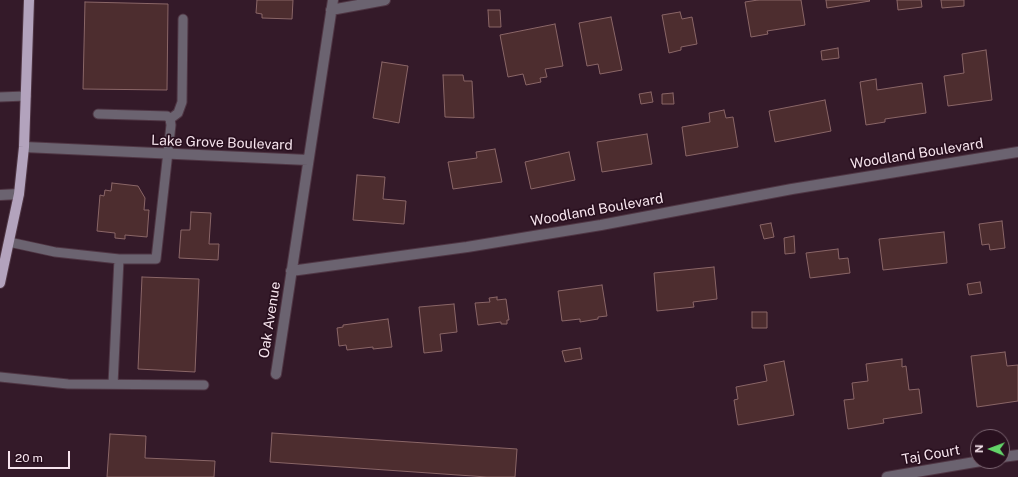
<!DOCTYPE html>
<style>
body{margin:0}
#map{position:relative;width:1018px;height:477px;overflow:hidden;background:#341a29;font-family:"Public Sans",sans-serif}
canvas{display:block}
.north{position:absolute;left:970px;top:429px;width:40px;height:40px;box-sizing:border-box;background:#29101f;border:1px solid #7b6571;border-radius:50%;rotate:271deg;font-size:11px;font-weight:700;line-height:16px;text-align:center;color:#f6e4ed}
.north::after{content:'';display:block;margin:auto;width:14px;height:18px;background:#63d469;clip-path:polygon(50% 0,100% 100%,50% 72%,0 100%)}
.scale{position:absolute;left:8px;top:451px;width:62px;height:18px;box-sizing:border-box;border:2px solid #f6e4ed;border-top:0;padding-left:5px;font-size:12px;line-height:14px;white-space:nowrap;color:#f6e4ed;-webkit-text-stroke:3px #29101f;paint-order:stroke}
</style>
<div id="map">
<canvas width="1018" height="477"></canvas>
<div class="north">N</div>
<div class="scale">20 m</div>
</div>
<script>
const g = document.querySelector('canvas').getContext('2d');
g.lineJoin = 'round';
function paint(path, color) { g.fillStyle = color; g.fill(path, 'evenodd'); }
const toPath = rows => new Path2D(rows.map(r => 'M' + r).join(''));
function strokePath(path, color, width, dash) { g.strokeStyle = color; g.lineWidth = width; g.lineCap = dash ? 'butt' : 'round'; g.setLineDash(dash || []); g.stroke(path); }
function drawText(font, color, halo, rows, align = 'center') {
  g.font = font + ' "Public Sans",sans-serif'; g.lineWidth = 3.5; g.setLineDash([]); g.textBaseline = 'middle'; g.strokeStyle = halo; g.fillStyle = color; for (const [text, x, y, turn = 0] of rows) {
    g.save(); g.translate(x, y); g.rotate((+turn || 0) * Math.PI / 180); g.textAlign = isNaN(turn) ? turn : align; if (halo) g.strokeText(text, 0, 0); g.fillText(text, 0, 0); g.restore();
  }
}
const building = toPath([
 [257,0,293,0,292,19,262,18,262,14,256,13,257,0],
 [758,0,801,0,805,25,767,31,768,34,751,37,745,2,758,0],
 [826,0,869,0,870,1,827,8,826,0],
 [897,0,921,0,922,7,898,10,897,0],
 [941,0,964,0,964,6,942,8,941,0],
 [85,2,168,4,167,90,83,89,85,2],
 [488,10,500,10,501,27,489,27,488,10],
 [680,12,682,19,692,17,697,44,681,47,681,50,669,53,662,15,680,12],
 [611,17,622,70,600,74,598,64,587,66,579,23,611,17],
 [555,24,563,66,545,69,547,77,540,78,541,82,526,85,523,74,508,77,500,35,555,24],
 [838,48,839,58,822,60,821,51,838,48],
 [986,50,992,100,948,106,944,76,964,73,962,54,986,50],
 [382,62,408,66,399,123,373,118,382,62],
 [443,75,463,75,464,81,472,81,474,118,445,117,443,75],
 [876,79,877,90,922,83,926,113,885,119,885,122,866,125,860,82,876,79],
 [651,92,653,102,641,104,639,94,651,92],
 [673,93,674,104,662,104,662,94,673,93],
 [825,100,831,131,775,142,769,111,825,100],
 [724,110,726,118,733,117,738,147,686,156,682,127,710,122,709,113,724,110],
 [647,134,652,164,602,172,597,142,647,134],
 [495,149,502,182,453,189,448,162,477,158,476,152,495,149],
 [569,152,575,180,531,189,525,162,569,152],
 [357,175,385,177,383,199,406,201,404,224,353,220,357,175],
 [112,183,138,186,145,198,144,210,149,210,147,237,125,235,125,239,115,238,115,233,97,231,100,195,104,196,105,190,111,191,112,183],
 [191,212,211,213,209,244,219,244,218,260,179,258,181,230,190,230,191,212],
 [1002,221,1005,248,990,250,989,244,982,245,979,224,1002,221],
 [771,223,774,237,764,239,760,225,771,223],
 [944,232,947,263,883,270,879,239,944,232],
 [794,236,795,253,785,254,784,238,794,236],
 [838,249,839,259,848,258,850,273,810,278,806,253,838,249],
 [714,267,717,299,693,302,694,307,657,311,654,273,714,267],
 [142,277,199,279,195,372,138,369,142,277],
 [980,282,982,293,969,295,967,284,980,282],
 [602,285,607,316,598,317,598,319,580,322,580,319,562,321,558,291,602,285],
 [497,297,497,300,506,299,509,320,507,320,507,324,501,324,501,322,478,325,475,303,490,302,489,298,497,297],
 [454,304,457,332,440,334,442,351,424,353,419,307,454,304],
 [752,312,767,312,767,328,752,328,752,312],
 [388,319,392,347,373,349,373,347,347,350,346,345,339,346,337,328,343,327,343,325,388,319],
 [580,348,582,359,565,362,562,351,580,348],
 [1005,352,1007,366,1018,365,1018,401,977,407,971,356,1005,352],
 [902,359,902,367,906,366,909,390,919,389,922,413,883,419,884,423,848,429,844,400,854,399,852,383,868,381,866,364,902,359],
 [784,361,794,415,738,425,734,400,738,399,736,387,767,381,764,365,784,361],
 [272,433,517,449,515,477,487,477,270,462,272,433],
 [110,434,146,436,145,458,215,461,214,477,107,477,110,434]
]);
const lane = toPath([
 [0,97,26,96],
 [98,114,167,116,170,119,171,125,156,259,119,259],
 [170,119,178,113,182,102,183,19],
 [9,242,55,252,119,259,113,384],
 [0,377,68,384,204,385]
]);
const street = toPath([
 [331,10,385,0],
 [24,147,308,160],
 [0,195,19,194],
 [291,271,467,247,601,225,792,189,1018,152],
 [276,374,333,0],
 [1002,457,1018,455],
 [887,477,981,461]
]);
const primary = toPath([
 [0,283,19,194,24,147,29,0]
]);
const streetNames = [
 ["Lake Grove Boulevard",222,143,2],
 ["Woodland Boulevard",917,154,-9],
 ["Woodland Boulevard",597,210,-10],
 ["Oak Avenue",270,320,-81],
 ["Taj Court",931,455,-10]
];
paint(building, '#4d2d2f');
strokePath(building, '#8a6667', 1);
strokePath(lane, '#4f3644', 11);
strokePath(street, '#4f3644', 12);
strokePath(primary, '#4f3644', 12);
strokePath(lane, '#6b6370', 9);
strokePath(street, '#6b6370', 10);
strokePath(primary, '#b3a3bd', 10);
drawText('14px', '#f6e4ed', '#29101f', streetNames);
</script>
